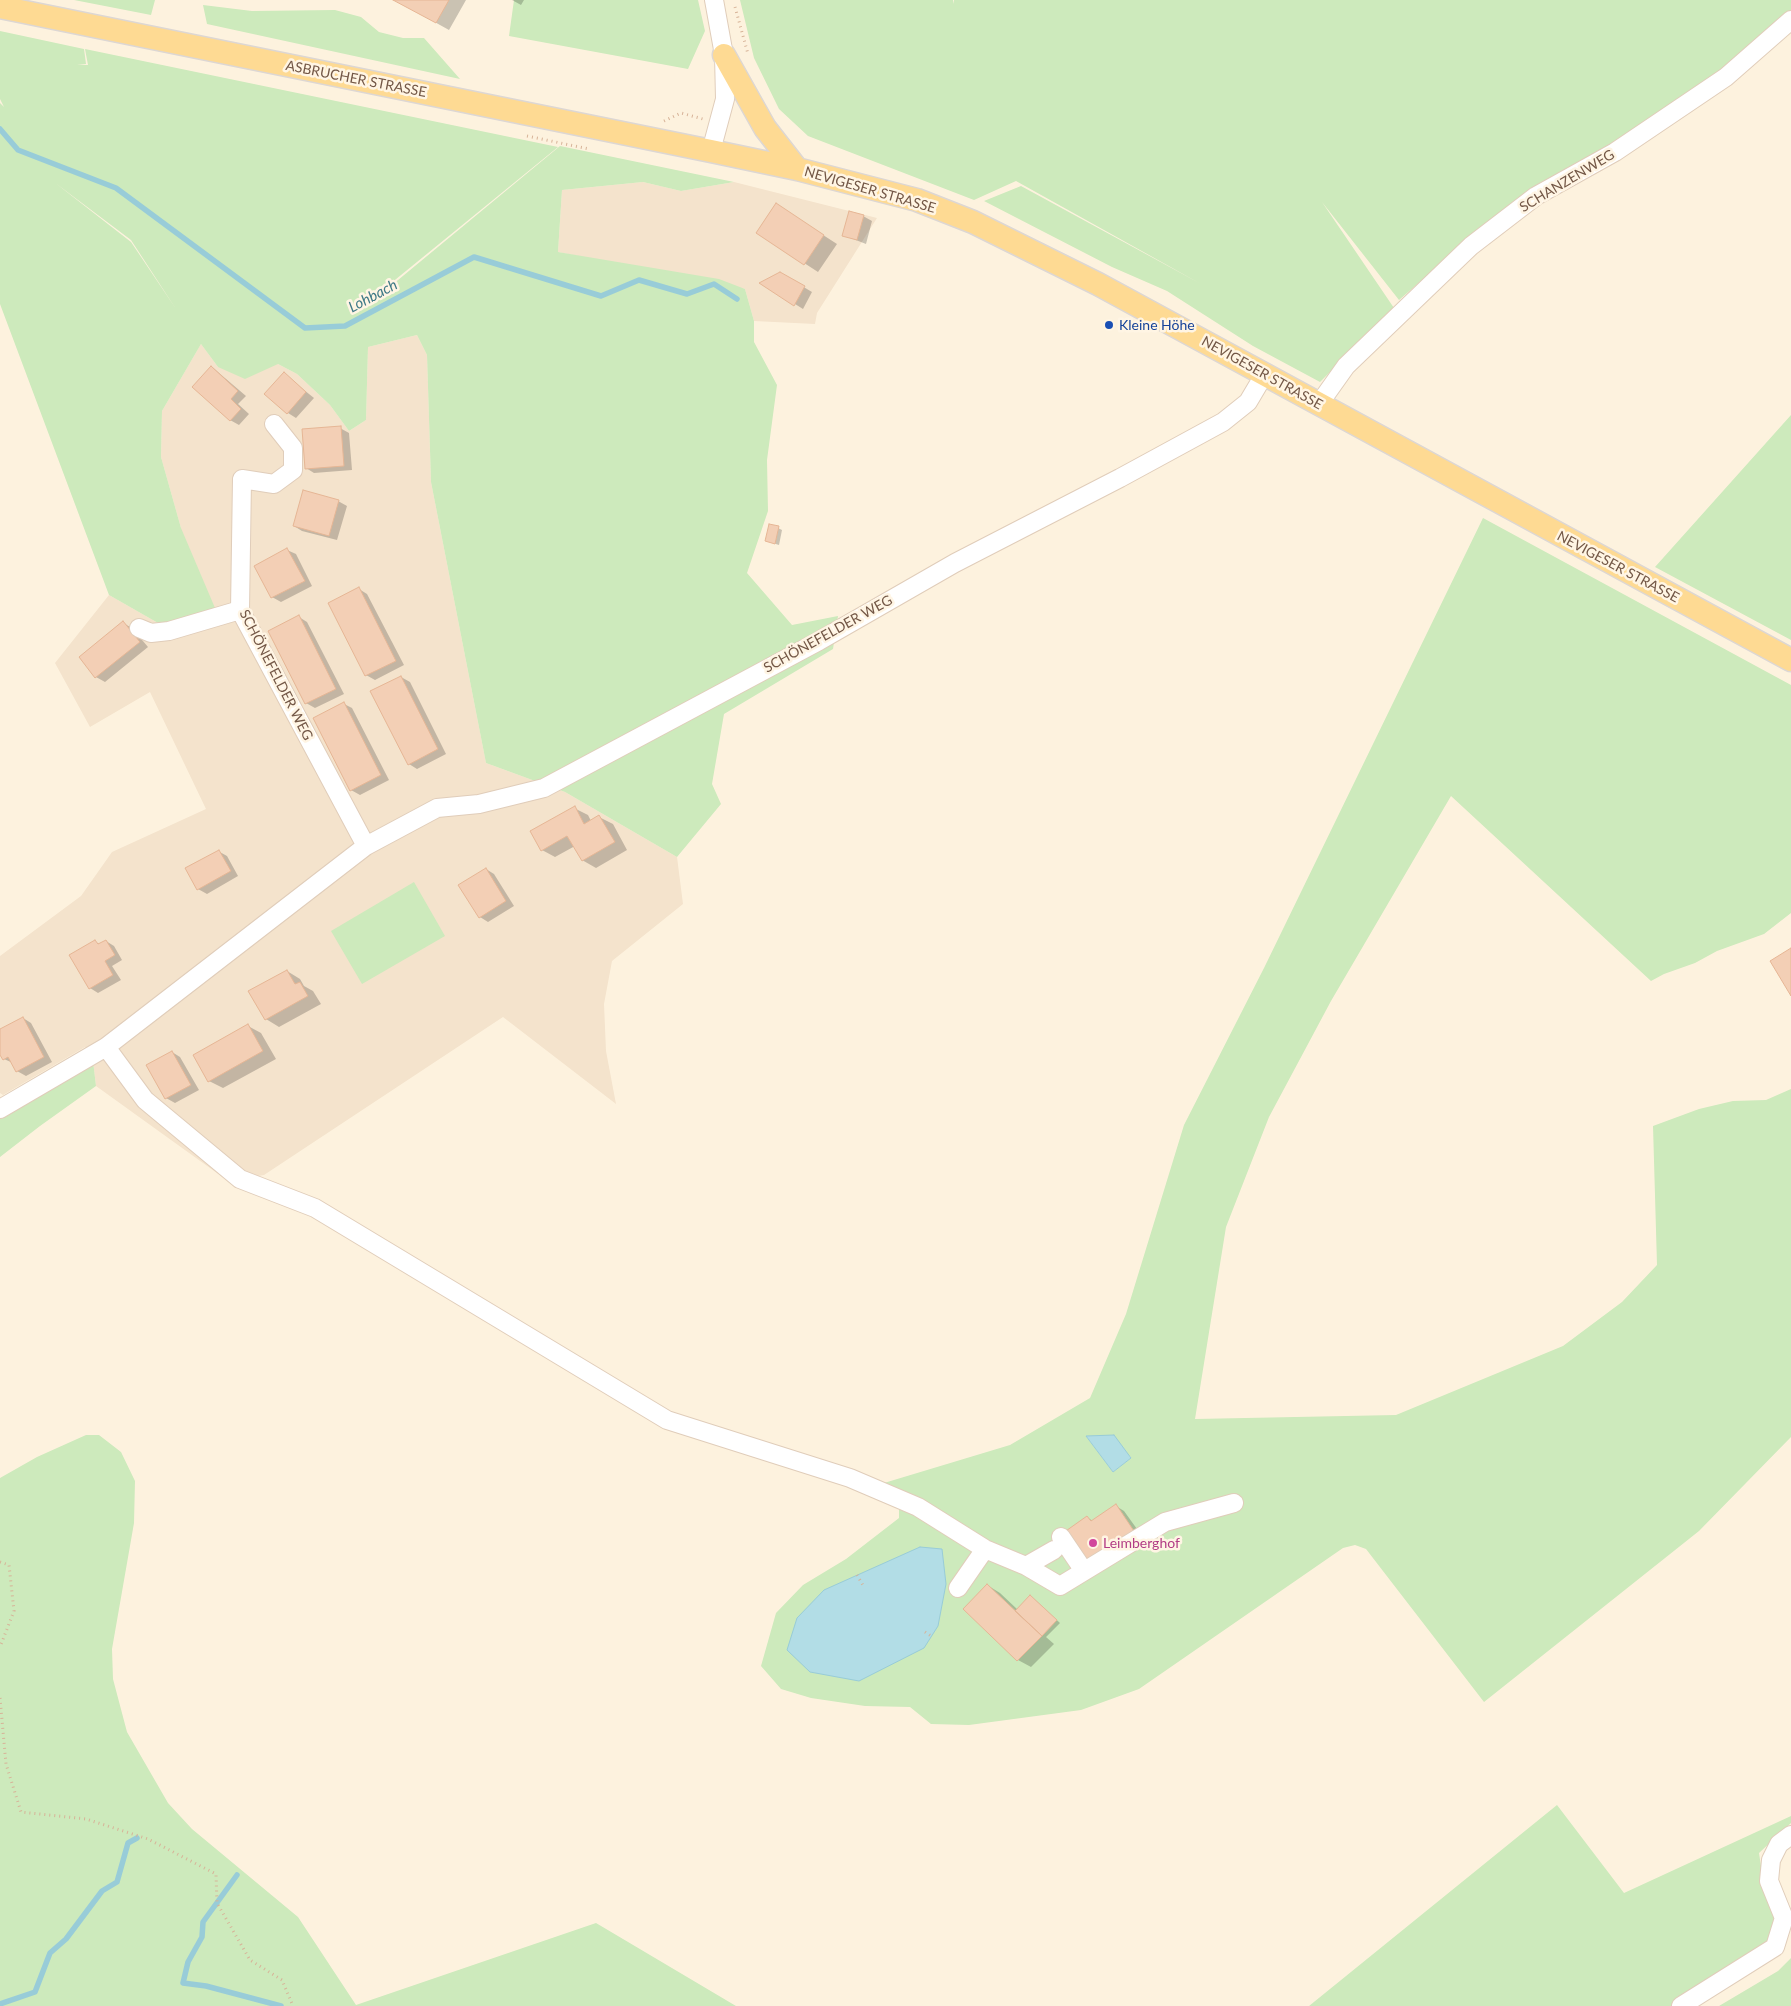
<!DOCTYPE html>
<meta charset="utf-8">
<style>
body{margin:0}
canvas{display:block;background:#fdf2de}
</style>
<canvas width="1791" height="2006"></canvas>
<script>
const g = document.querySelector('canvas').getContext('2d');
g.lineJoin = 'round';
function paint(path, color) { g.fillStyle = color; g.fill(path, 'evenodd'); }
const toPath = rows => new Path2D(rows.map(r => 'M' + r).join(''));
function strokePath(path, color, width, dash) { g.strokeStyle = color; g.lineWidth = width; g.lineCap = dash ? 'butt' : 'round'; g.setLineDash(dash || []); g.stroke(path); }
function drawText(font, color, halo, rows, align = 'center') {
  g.font = font + ' Lato,sans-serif'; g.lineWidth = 5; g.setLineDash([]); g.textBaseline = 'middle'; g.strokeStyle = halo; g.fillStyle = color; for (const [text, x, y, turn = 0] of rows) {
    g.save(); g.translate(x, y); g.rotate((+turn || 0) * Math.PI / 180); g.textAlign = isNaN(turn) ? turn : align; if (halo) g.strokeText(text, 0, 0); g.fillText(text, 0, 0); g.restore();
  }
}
const residential = toPath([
 [643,182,681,191,734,182,877,218,817,313,815,324,754,321,745,289,558,252,562,190],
 [417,335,427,355,431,482,486,763,565,792,677,857,683,904,612,961,604,1004,606,1051,616,1104,503,1017,264,1175,228,1181,96,1086,93,1061,85,1047,3,1095,0,1093,0,956,81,896,112,852,206,809,150,692,90,727,55,663,109,595,165,627,181,528,161,457,162,411,201,344,218,367,278,364,297,374,330,405,349,431,366,420,368,347]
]);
const green = toPath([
 [74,0,155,0,151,15],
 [514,0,698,0,705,31,688,69,509,36],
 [740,0,953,0,954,4,954,0,1791,0,1791,10,1711,79,1605,148,1506,207,1399,300,1322,202,1394,308,1320,382,1253,346,1167,291,1112,267,984,201,1021,186,1201,284,1016,181,974,200,808,136,779,109,754,58],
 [203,5,252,11,335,10,361,17,379,32,403,38,424,38,460,79,207,24],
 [0,31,84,49,86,64,77,65,88,65,85,49,558,147,390,284,378,288,392,285,560,146,734,182,681,191,643,182,562,190,558,252,719,279,745,289,754,321,754,342,777,385,767,460,768,511,747,573,792,625,838,616,833,649,724,714,712,784,721,804,677,857,565,792,486,763,431,482,427,355,417,335,368,347,366,420,349,431,330,405,297,374,278,364,245,379,218,367,201,344,162,411,161,457,181,528,218,615,165,627,109,595,0,304,0,103,4,107,0,99],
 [54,182,131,240,176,309,131,242],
 [1791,415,1791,640,1655,567],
 [1483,518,1791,685,1791,913,1764,934,1717,951,1695,963,1664,974,1651,981,1451,796,1331,1001,1269,1117,1226,1227,1195,1419,1396,1415,1563,1346,1622,1302,1657,1265,1653,1126,1699,1109,1733,1101,1766,1100,1791,1089,1791,1437,1699,1531,1484,1702,1366,1549,1355,1545,1343,1548,1139,1689,1081,1710,969,1725,931,1724,910,1707,865,1706,811,1698,781,1689,761,1666,776,1613,803,1585,846,1559,899,1518,899,1507,884,1483,1010,1445,1090,1398,1126,1314,1184,1125,1264,968],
 [1086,1436,1131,1457,1131,1458,1113,1472],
 [414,882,445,936,362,984,331,931],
 [93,1061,96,1086,40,1126,0,1157,0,1118],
 [86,1435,99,1435,121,1452,135,1481,134,1523,112,1649,113,1679,127,1732,168,1803,192,1829,298,1917,356,2005,596,1923,736,2006,0,2006,0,1478,37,1457],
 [1557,1805,1624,1893,1791,1816,1791,1823,1759,1853,1764,1886,1776,1913,1764,1953,1678,2006,1309,2006],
 [1791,1958,1791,2006,1719,2006,1778,1971]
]);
const water = toPath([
 [1114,1435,1131,1458,1113,1472,1086,1436,1114,1435],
 [920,1547,942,1549,946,1584,938,1626,924,1648,859,1681,810,1672,787,1650,797,1618,824,1590,920,1547]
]);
const shadow = toPath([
 [395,0,466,0,449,30],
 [512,0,524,0,521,5],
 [789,213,837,244,818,272,758,233],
 [863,216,872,221,866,244,843,235],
 [780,273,812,292,803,309,795,304],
 [212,367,246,396,238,404,249,414,239,425,230,420],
 [284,374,314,398,296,418,288,413],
 [340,428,349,433,352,470,314,473,306,468],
 [338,501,347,506,337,540,302,531,294,526],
 [778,528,782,530,779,545,766,541],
 [287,550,296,554,312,586,281,602,272,597,256,566],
 [359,589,367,594,404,665,375,680,366,675],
 [299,617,307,622,344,694,315,708,306,703],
 [123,623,132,628,148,647,105,682,96,677,80,658],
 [401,677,410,682,446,754,417,769,409,764],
 [344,704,352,708,389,780,360,795,351,790],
 [574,808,588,815,591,821,599,817,613,824,627,850,596,868,582,860,575,846,555,857,542,850],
 [218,851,227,856,238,876,207,894,198,889],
 [486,869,494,874,514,906,488,922,480,917],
 [106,941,114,946,122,960,112,966,121,980,98,993,90,988,95,942,100,944],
 [287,971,300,979,304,986,313,991,321,1004,279,1027,266,1019],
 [23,1018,31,1023,52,1062,26,1076,17,1071,13,1063,4,1059,0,1052,0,1030],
 [248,1026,261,1033,276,1059,223,1088,209,1081],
 [172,1052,180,1057,199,1090,175,1103,166,1098,148,1065],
 [1116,1506,1124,1511,1142,1536,1094,1568,1088,1518,1093,1521],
 [987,1585,1000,1593,1018,1610,1034,1599,1060,1623,1046,1637,1054,1644,1031,1667,1018,1660]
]);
const stream = toPath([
 [0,129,18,150,116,188,305,328,345,326,474,257,601,296,639,280,687,294,714,284,737,299],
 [237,1875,203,1922,202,1937,188,1962,183,1983,206,1986,281,2006],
 [0,2004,35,1992,50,1953,66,1939,102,1891,117,1882,128,1843,137,1838]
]);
const building = toPath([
 [393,0,449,0,436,23,393,0],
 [776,203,824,235,804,265,756,233,776,203],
 [849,211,864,215,857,240,842,236,849,211],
 [780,272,805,286,794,306,759,283,780,272],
 [211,366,238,391,231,399,241,409,230,421,192,387,211,366],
 [284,372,306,392,287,414,264,394,284,372],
 [341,426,344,466,305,469,302,429,341,426],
 [303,490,339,500,329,536,293,526,303,490],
 [769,524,779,526,775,544,765,541,769,524],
 [287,548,305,581,271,598,254,566,287,548],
 [359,587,396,661,365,676,328,603,359,587],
 [299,615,336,689,305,704,268,631,299,615],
 [123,621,140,642,95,678,79,657,123,621],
 [401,676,438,749,408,765,370,691,401,676],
 [344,702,381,775,350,791,313,718,344,702],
 [575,806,584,824,599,815,615,842,582,861,567,836,541,851,530,831,575,806],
 [219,850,231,871,197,890,185,868,219,850],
 [486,868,506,901,479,918,458,885,486,868],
 [95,940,98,944,106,940,115,955,105,961,113,975,89,989,69,955,95,940],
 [1791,948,1791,996,1770,961,1791,948],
 [287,970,295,984,300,982,308,996,265,1020,248,991,287,970],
 [23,1017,44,1057,16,1072,8,1057,3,1060,0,1055,0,1029,23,1017],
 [248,1024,263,1051,208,1082,193,1055,248,1024],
 [172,1051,191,1085,165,1099,146,1065,172,1051],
 [1116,1504,1134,1531,1084,1564,1063,1533,1087,1516,1091,1521,1116,1504],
 [987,1584,1042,1636,1017,1661,963,1609,987,1584],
 [1030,1595,1057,1620,1042,1636,1015,1611,1030,1595]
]);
const path = toPath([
 [735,7,748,54],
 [664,121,681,113,703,119],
 [527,136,589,149],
 [0,1562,9,1565,14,1611,0,1647],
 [857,1575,864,1587],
 [925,1632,931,1636],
 [0,1698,6,1764,21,1812,86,1819,148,1839,216,1874,217,1903,250,1960,282,1980,293,2006]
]);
const minor = toPath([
 [711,151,725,99,724,55,714,0],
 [1319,404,1346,366,1471,246,1536,196,1615,152,1726,77,1791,20],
 [274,424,293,448,293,470,274,484,242,479,240,610,366,846],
 [139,628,151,633,169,631,240,610],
 [106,1047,145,1100,240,1179,315,1208,667,1420,850,1478,918,1507,985,1549,1026,1566,1060,1586,1165,1522,1234,1503],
 [0,1109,106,1047,366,846,437,808,479,804,544,788,819,641,955,563,1120,478,1223,422,1248,402,1264,375],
 [1061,1537,1084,1571],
 [1026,1566,1054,1550],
 [958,1588,985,1549],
 [1681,2006,1775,1947,1784,1918,1769,1881,1771,1860,1779,1844,1791,1835]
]);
const major = toPath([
 [0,7,711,151,797,169,917,200,973,222,1098,284,1791,660],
 [724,55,765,128,797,169]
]);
const markers = [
 [1109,325,5,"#1a4fb4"],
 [1093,1543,5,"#d1479c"]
];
const streetNames = [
 ["ASBRUCHER STRASSE",356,79,11],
 ["SCHANZENWEG",1567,181,-31],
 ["NEVIGESER STRASSE",870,190,16],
 ["NEVIGESER STRASSE",1262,373,29],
 ["NEVIGESER STRASSE",1618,567,28],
 ["SCHÖNEFELDER WEG",828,634,-29],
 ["SCHÖNEFELDER WEG",276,675,63]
];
const transitNames = [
 ["Kleine Höhe",1119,325]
];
const hotelNames = [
 ["Leimberghof",1103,1543]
];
const waterNames = [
 ["Lohbach",373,296,-28]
];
paint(residential, '#f4e3cc');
paint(green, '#cdeabc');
paint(water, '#b2dde6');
strokePath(water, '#98ccd8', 1);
paint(shadow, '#0003');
strokePath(stream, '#98ccd8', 5.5);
paint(building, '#f3cfb5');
strokePath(building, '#e6b695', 1);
strokePath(minor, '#e0cdba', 20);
strokePath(major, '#ddd7d3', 25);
strokePath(path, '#d7b398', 3, [1, 4]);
strokePath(minor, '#fff', 18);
strokePath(major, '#feda93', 22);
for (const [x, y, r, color] of markers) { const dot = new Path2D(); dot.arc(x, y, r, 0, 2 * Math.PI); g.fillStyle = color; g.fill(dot); strokePath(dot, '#fff5e4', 2); }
drawText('14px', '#735746', '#fff5e4', streetNames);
drawText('14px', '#164399', '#fff5e4', transitNames, 'left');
drawText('14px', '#b23c85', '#fff5e4', hotelNames, 'left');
drawText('italic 15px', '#3f7987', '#fff5e4', waterNames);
</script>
